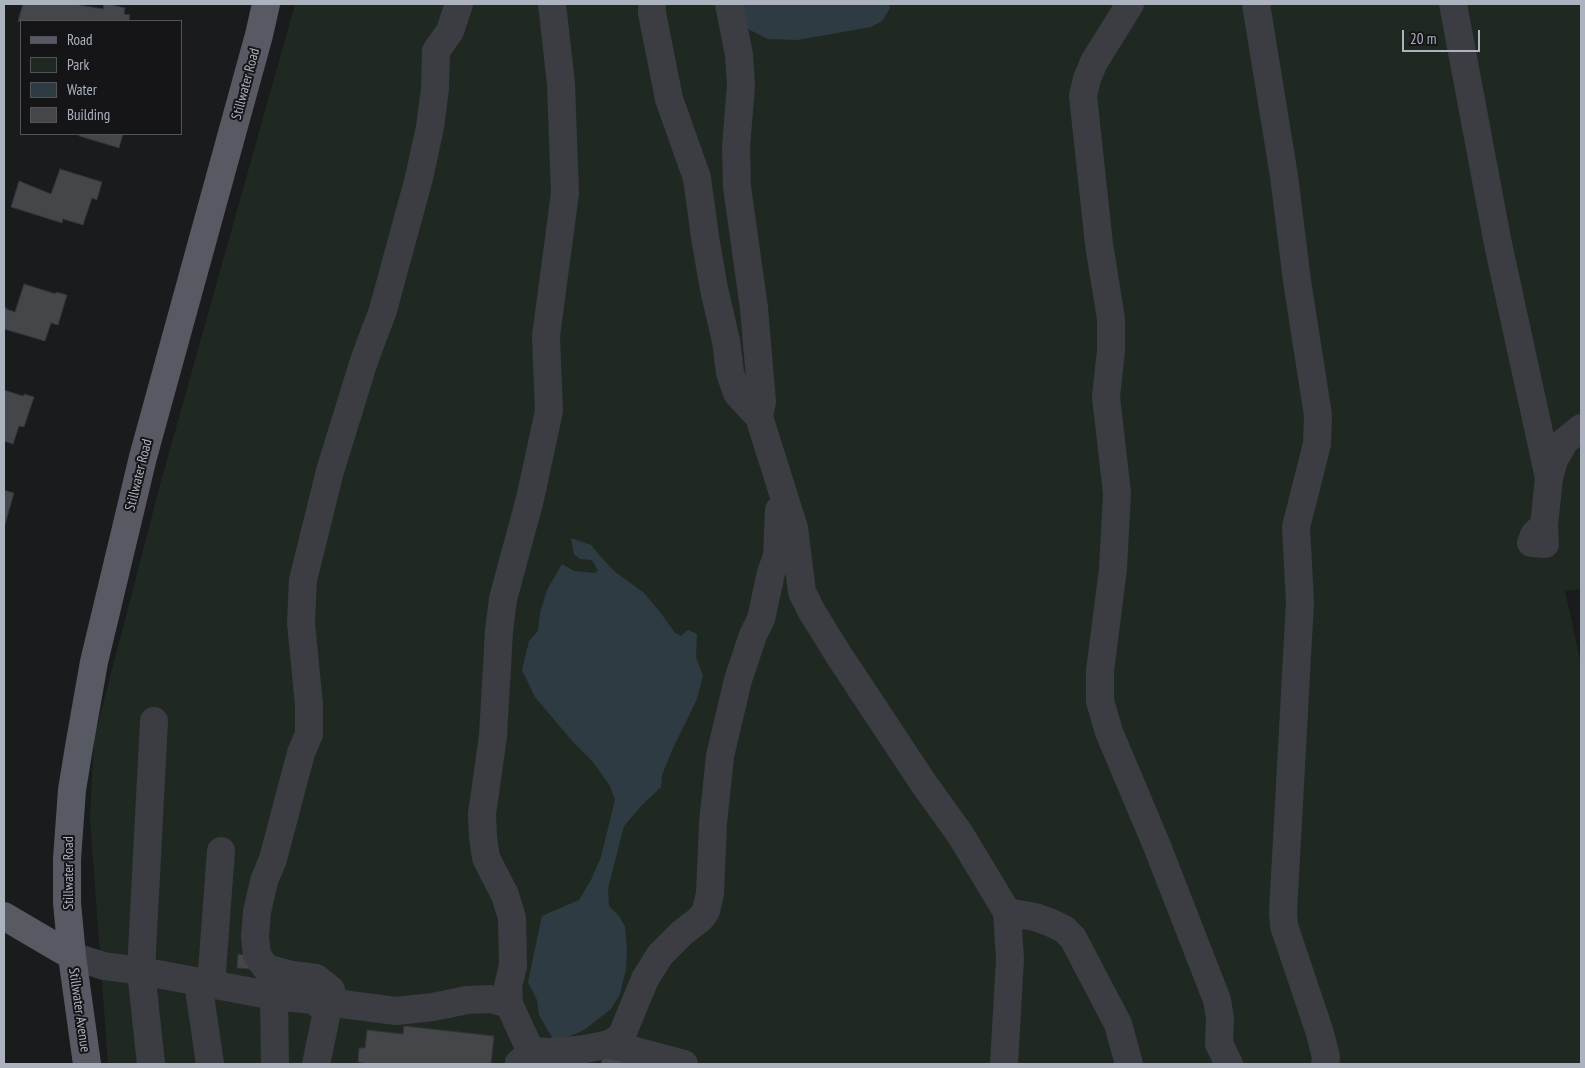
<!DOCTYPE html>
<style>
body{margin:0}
#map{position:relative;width:1585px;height:1068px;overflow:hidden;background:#1a1b1d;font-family:"PT Sans Narrow",sans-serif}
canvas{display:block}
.frame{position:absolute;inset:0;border:5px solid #acb2be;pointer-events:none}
.legend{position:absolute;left:20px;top:20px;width:162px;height:115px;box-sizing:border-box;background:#151518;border:1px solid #51545a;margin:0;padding:6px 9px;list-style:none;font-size:15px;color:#acb2be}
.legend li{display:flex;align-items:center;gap:10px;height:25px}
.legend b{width:25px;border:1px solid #51545a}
.scale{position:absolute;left:1402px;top:30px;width:78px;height:22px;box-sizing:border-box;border:2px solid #acb2be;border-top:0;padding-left:6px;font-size:15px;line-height:18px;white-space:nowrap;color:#acb2be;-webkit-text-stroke:4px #151518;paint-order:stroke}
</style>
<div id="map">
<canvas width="1585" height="1068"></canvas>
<div class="frame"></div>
<ul class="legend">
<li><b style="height:6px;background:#575a62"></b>Road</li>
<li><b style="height:14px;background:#202921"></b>Park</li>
<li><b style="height:14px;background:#2f3b43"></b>Water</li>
<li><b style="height:14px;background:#44464a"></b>Building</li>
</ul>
<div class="scale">20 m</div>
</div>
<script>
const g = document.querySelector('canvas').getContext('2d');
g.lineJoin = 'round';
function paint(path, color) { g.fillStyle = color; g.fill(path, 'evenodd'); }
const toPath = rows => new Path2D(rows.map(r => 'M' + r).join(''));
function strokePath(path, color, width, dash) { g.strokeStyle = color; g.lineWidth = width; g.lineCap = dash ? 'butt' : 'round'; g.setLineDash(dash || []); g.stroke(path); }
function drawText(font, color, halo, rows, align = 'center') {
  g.font = font + ' "PT Sans Narrow",sans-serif'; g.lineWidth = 4; g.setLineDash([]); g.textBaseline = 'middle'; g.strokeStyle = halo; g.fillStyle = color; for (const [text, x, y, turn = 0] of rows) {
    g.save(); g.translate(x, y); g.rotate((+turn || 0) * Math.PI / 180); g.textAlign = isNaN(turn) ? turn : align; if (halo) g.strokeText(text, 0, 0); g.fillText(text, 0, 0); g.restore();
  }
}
const green = toPath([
 [295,4,1581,4,1581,589,1565,591,1581,664,1581,1064,108,1064,90,818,94,739,160,485]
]);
const water = toPath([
 [741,4,889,4,890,8,882,21,871,27,797,40,768,39,750,30,738,20],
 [571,538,591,545,601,557,614,571,644,593,660,612,675,633,681,636,688,630,697,634,696,657,703,676,697,699,673,748,662,775,661,787,641,806,624,826,608,888,609,906,619,916,625,927,627,950,626,969,620,994,611,1009,584,1030,561,1040,554,1041,539,1015,537,1000,528,982,542,916,579,900,591,880,601,857,615,800,610,786,593,762,574,743,535,697,522,670,529,641,538,631,540,613,547,590,562,564,574,571,595,573,598,571,592,560,580,559,574,554]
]);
const building = toPath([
 [23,4,74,4,103,9,104,4,108,4,125,8,124,14,130,15,129,21,21,22,18,21,23,4],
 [79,134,123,134,119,148,79,136,79,134],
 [60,169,102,182,97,200,92,198,83,225,63,219,62,223,11,207,19,181,51,194,60,169],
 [24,284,56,294,56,292,67,295,58,325,51,323,45,341,4,329,4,307,7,308,6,309,15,312,24,284],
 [4,390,23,396,24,394,34,397,24,427,19,426,13,444,4,441,4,390],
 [4,490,14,493,4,528,4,490],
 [238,954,252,956,250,969,237,968,238,954],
 [404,1026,494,1036,491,1064,364,1064,364,1063,358,1062,359,1048,365,1048,367,1030,403,1034,404,1026],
 [603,1054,655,1064,601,1064,603,1054]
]);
const minor = toPath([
 [459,4,450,31,436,51,435,89,430,127,419,178,383,310,364,361,330,471,303,580,301,623,309,705,309,734,301,753,273,859,264,881,257,912,255,937,257,955,266,968,292,975,316,978,331,990,334,1003,396,1011,433,1007,467,1000,491,999,509,1004],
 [652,4,652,13,669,99,697,178,705,237,714,289,726,341,730,373,737,393,759,417,794,528,802,592,812,612,838,654,924,784,960,834,1007,912,1010,959,1004,1064],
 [729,4,739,55,741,85,736,147,737,187,754,308,762,402,759,417],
 [1130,4,1094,62,1087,79,1083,96,1099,244,1111,319,1111,350,1106,397,1117,493,1113,569,1100,671,1100,701,1109,732,1157,846,1217,1000,1220,1018,1219,1044,1229,1064],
 [1256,4,1284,176,1297,281,1318,415,1317,444,1296,527,1300,602,1283,912,1284,926,1320,1033,1326,1057,1325,1064],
 [1453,4,1498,244,1549,478,1544,525,1534,535,1531,543,1545,544,1544,525],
 [1549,478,1554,460,1565,441,1581,428],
 [1007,912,1035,917,1049,922,1064,929,1073,938,1118,1024,1129,1064],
 [72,956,104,966,141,971,274,996,275,1064],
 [198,982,210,1064],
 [211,984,221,851],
 [274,996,314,1000,327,1012,316,1064],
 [609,1044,621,1037,645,979,660,955,682,933,700,919,706,911,710,893,713,823,720,756,738,680,753,635,761,619,771,573,777,556,779,510],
 [531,1052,509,1004,508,986,513,966,512,918,505,895,486,858,483,837,482,814,493,736,499,631,503,599,530,499,549,411,546,336,565,193,561,84,552,4],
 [519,1063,533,1051,549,1052,566,1051,585,1049,609,1044,684,1064],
 [151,1064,141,971,154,721]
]);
const major = toPath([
 [4,916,72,956],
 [87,1064,72,956,67,903,67,859,72,790,79,747,94,662,143,457,259,35,266,4]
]);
const streetNames = [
 ["Stillwater Road",246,84,-75],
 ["Stillwater Road",139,475,-76],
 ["Stillwater Road",69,873,-90],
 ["Stillwater Avenue",79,1010,82]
];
paint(green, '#202921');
paint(water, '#2f3b43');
paint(building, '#44464a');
strokePath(building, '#343439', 1);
strokePath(minor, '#3b3d43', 28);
strokePath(major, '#575a62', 28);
drawText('14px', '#acb2be', '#151518', streetNames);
</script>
